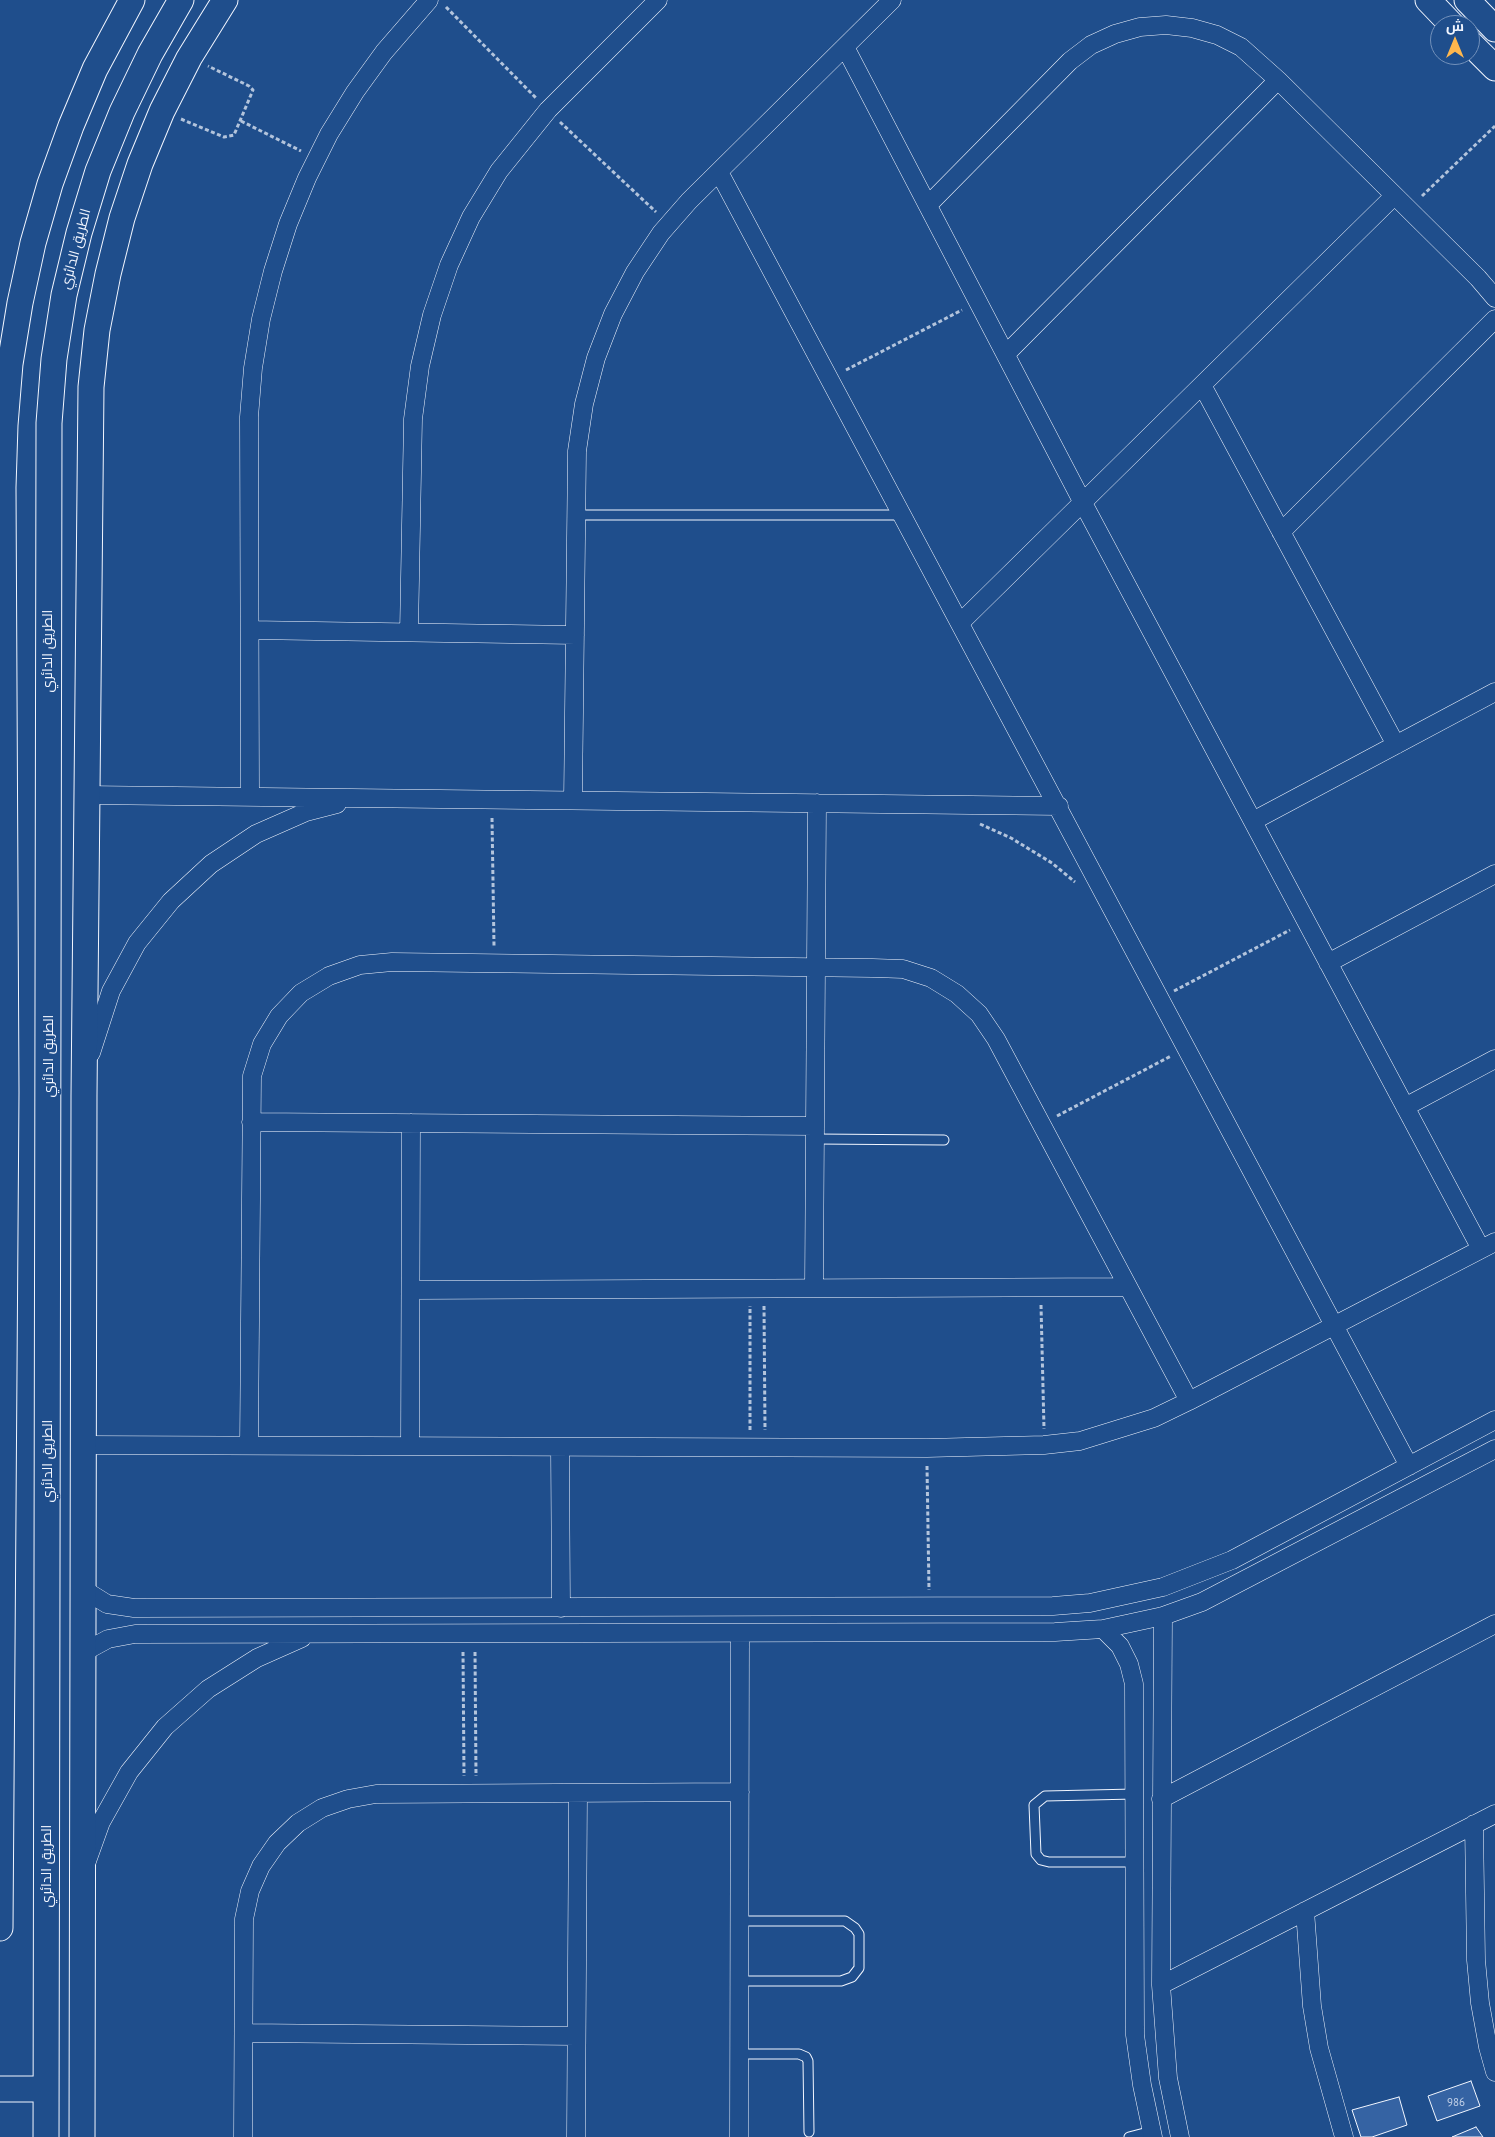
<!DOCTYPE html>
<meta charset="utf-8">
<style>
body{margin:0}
#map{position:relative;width:1495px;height:2137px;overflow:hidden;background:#1f4e8c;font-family:"PT Sans",Cairo,sans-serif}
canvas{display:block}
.north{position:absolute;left:1430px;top:15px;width:50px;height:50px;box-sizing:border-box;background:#1f4e8c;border:1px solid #7391ba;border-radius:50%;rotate:0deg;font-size:14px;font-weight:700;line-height:20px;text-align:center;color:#f2f6ff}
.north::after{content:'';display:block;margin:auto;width:18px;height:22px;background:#ffb74d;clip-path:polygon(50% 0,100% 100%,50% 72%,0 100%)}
</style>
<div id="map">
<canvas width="1495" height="2137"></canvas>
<div class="north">ش</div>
</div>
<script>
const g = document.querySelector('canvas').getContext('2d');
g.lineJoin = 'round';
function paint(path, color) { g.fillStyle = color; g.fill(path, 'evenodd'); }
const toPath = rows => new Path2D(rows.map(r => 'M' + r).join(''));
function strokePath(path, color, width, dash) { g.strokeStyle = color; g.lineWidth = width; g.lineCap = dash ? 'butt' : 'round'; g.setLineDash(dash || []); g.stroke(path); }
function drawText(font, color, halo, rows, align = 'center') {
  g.font = font + ' "PT Sans",Cairo,sans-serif'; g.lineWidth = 4; g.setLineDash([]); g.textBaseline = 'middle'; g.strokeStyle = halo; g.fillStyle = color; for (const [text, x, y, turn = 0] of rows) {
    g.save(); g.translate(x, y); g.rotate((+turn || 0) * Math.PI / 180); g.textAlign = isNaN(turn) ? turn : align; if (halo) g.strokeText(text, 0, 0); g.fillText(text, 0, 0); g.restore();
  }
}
const building = toPath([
 [1471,2081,1480,2106,1437,2121,1428,2096,1471,2081],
 [1399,2097,1407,2125,1372,2137,1361,2137,1352,2110,1399,2097],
 [1476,2127,1483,2137,1452,2137,1476,2127]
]);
const path = toPath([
 [446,7,536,98],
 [181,119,224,137,234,135,253,90,249,86,208,66],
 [241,121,301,151],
 [560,122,656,212],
 [1422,196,1495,126],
 [846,370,962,310],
 [492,818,494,946],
 [980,824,1011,838,1052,863,1075,882],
 [1174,991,1290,930],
 [1057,1116,1171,1056],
 [1041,1305,1044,1429],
 [764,1306,765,1430],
 [750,1430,750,1306],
 [927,1466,929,1590],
 [463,1652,464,1776],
 [475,1652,476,1776]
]);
const lane = toPath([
 [576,515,903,515],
 [815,1139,944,1140],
 [1134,1862,1049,1862,1041,1860,1036,1854,1034,1805,1045,1796,1135,1794],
 [739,1981,841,1981,852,1977,859,1968,859,1934,855,1928,845,1921,740,1921],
 [739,2054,799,2054,806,2057,808,2061,809,2132],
 [1129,2137,1152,2131]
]);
const street = toPath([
 [845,47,1083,503,1481,1249],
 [719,172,1409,1466],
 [928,205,1070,61,1091,45,1115,34,1140,27,1166,25,1192,28,1217,35,1241,47,1278,80,1478,278,1495,298],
 [1006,354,1278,80],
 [1202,385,1396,745],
 [1281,532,1495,319],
 [960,623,1394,196],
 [250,630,575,635],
 [409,632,413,419,420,366,432,315,449,265,471,217,499,171,548,110,658,0],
 [86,795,1059,806],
 [250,797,249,417,253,368,261,319,273,271,288,224,307,178,329,134,355,92,384,52,429,0],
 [573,800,577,451,584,404,596,358,613,314,635,272,661,233,689,201,892,0],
 [1253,821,1495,692],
 [1328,963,1495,874],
 [91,1053,111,991,137,943,171,901,211,864,256,834,306,812,337,804],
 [1405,1107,1495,1059],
 [251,1122,815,1126],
 [814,1288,817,803],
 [411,1290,1128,1287],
 [83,1445,927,1448,1044,1445,1080,1441,1154,1418,1189,1401,1495,1242],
 [249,1445,252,1076,262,1044,279,1016,301,993,329,976,360,965,392,962,873,968,903,969,931,978,957,994,979,1014,996,1039,1189,1401],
 [410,1446,411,1123],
 [560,1447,561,1608],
 [83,1589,107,1604,134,1608,1053,1606,1090,1603,1163,1587,1232,1560,1495,1420],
 [1163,1616,1161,1985,1168,2078,1180,2137],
 [1103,1629,1120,1646,1129,1664,1134,1684,1135,2035,1142,2085,1153,2137],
 [84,1652,108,1639,135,1634,1055,1632,1103,1629,1163,1616,1202,1602,1495,1449],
 [1161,1799,1495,1624],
 [1474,1824,1476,1960,1480,2003,1488,2047,1495,2072],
 [87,1861,101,1822,129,1772,165,1727,208,1689,257,1658,302,1638],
 [1305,1911,1312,2006,1319,2048,1344,2137],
 [1161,1985,1495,1814],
 [244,2033,576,2036],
 [243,2137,244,1919,250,1891,261,1866,277,1843,298,1823,322,1808,348,1799,376,1794,740,1792],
 [576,2137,578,1793],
 [739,2137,740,1633]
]);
const secondary = toPath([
 [1428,0,1452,25],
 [1467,0,1495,29],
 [1470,43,1495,68],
 [0,1928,6,1092,3,487,5,425,10,364,20,303,33,243,50,184,71,126,95,69,132,0],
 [0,2089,46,2089],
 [46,2137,49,423,54,359,64,295,79,233,98,171,122,112,150,54,181,0],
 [82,2137,84,1095,91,387,97,330,108,274,122,218,140,164,162,111,189,58,225,0]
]);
const numberNames = [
 ["986",1456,2103]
];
const streetNames = [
 ["الطريق الدائري",76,249,-75],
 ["الطريق الدائري",48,651,-90],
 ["الطريق الدائري",49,1056,-90],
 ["الطريق الدائري",48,1461,-90],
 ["الطريق الدائري",47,1866,-90]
];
paint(building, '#3563a3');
strokePath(building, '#f2f6ff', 1);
strokePath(lane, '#f2f6ff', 11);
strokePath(street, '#f2f6ff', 19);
strokePath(secondary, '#f2f6ff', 27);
strokePath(path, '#b3c4dc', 3, [4, 2.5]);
strokePath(lane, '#1f4e8c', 9);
strokePath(street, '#1f4e8c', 18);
strokePath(secondary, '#1f4e8c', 25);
drawText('11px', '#c3d1e8', null, numberNames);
drawText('14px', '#f2f6ff', '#1f4e8c', streetNames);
</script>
